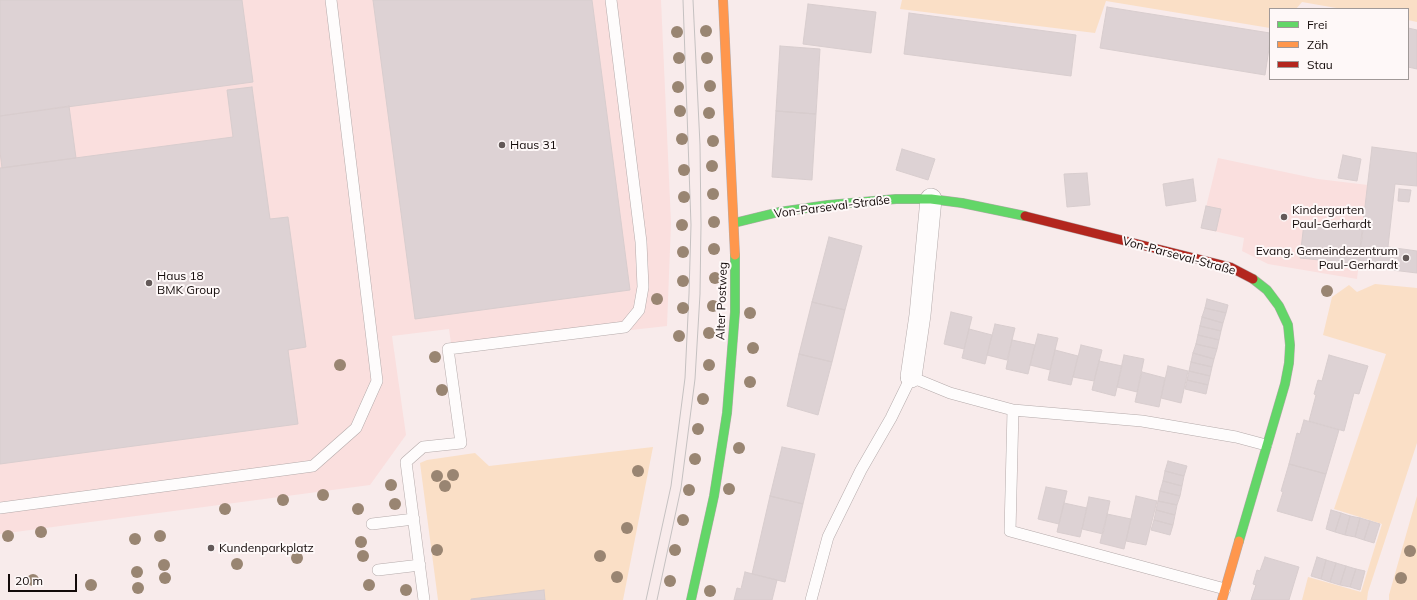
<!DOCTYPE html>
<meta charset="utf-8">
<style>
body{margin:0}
#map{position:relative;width:1417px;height:600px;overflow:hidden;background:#f8ebeb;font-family:Mulish,sans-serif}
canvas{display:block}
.legend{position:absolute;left:1269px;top:8px;width:140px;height:72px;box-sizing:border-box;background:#fef8f8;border:1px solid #a09998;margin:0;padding:5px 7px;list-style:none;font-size:12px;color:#130a09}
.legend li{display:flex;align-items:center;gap:8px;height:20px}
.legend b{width:20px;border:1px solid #a09998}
.scale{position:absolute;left:8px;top:574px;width:69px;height:18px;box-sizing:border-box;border:2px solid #130a09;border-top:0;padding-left:5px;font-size:12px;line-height:14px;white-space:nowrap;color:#130a09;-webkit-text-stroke:3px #fef8f8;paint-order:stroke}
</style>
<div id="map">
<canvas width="1417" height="600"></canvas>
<ul class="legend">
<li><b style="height:5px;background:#63d668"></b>Frei</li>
<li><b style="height:5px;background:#ff974d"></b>Zäh</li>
<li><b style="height:5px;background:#b3261e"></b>Stau</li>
</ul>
<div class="scale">20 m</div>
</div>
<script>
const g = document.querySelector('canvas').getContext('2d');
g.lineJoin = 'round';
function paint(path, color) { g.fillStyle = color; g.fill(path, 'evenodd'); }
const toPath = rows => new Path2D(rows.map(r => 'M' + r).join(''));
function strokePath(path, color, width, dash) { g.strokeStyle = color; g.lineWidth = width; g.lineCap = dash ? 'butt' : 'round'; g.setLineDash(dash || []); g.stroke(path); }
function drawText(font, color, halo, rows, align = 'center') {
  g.font = font + ' Mulish,sans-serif'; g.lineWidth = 4; g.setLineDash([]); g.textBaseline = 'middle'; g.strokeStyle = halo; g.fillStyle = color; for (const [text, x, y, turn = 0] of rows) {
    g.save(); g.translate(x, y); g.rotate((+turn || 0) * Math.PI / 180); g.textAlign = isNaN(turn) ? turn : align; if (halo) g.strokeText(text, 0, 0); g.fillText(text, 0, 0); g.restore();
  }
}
const built = toPath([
 [0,0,661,0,671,223,667,326,452,350,449,329,392,336,406,435,370,485,0,534],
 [1218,158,1318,179,1368,185,1357,279,1268,264,1242,251,1244,238,1201,228]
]);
const green = toPath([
 [902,0,1417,0,1417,22,1408,20,1408,9,1342,9,1302,2,1296,9,1270,9,1270,28,1106,1,1095,33,900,9],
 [1375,284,1417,288,1417,443,1368,592,1367,600,1302,600,1308,577,1361,592,1382,524,1334,509,1386,354,1323,335,1332,297,1349,285,1357,292],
 [653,447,623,600,438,600,420,463,427,460,475,453,489,466],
 [1417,496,1417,600,1389,600,1389,595]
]);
const building = toPath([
 [0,0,242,0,253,82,0,116,0,0],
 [373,0,592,0,630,290,415,319,373,0],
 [808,4,876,12,871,53,803,44,808,4],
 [1107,7,1270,33,1270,42,1265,75,1100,48,1107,7],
 [909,13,1076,35,1071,76,904,54,909,13],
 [1408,28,1417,30,1417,69,1408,67,1408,28],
 [780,46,820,49,816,114,776,111,780,46],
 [252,87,270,219,288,217,306,347,288,350,298,424,0,464,0,168,233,137,227,90,252,87],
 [69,106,76,158,2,168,0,152,0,116,69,106],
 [776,111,816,114,812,180,772,177,776,111],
 [1372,147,1417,153,1417,186,1395,184,1388,247,1417,251,1417,273,1358,266,1372,147],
 [902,149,935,159,928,180,896,170,902,149],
 [1343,155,1361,159,1357,181,1338,178,1343,155],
 [1087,173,1090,205,1067,207,1064,174,1087,173],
 [1193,179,1196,201,1166,206,1163,184,1193,179],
 [1399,189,1411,190,1409,202,1398,201,1399,189],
 [1206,206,1221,209,1216,231,1201,228,1206,206],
 [1304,223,1363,229,1359,264,1300,258,1304,223],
 [829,237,862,246,845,310,812,302,829,237],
 [1207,299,1228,305,1226,313,1205,308,1207,299],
 [812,302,845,310,832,362,799,354,812,302],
 [1205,308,1226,313,1223,323,1202,317,1205,308],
 [951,312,972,317,964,349,944,344,951,312],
 [1202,317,1223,323,1221,331,1200,326,1202,317],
 [995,324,1015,328,1007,360,987,355,995,324],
 [1200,326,1221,331,1219,340,1198,335,1200,326],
 [969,329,992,335,985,364,962,358,969,329],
 [1038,334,1058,338,1050,370,1030,365,1038,334],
 [1198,335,1219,340,1217,349,1196,344,1198,335],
 [1012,340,1035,345,1028,374,1006,369,1012,340],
 [1196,344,1217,349,1214,359,1193,353,1196,344],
 [1081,345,1102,350,1094,381,1073,377,1081,345],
 [1055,350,1078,356,1071,385,1048,380,1055,350],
 [1193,353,1214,359,1212,367,1191,362,1193,353],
 [799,354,832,362,818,415,787,406,799,354],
 [1124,355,1144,359,1137,392,1117,387,1124,355],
 [1329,355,1368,366,1359,394,1354,393,1344,431,1309,421,1316,395,1314,394,1318,380,1322,381,1329,355],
 [1099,361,1122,366,1115,396,1092,390,1099,361],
 [1191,362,1212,367,1210,376,1189,371,1191,362],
 [1168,366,1188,371,1181,403,1161,398,1168,366],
 [1189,371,1210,376,1208,385,1187,380,1189,371],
 [1142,372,1165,378,1159,407,1135,402,1142,372],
 [1187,380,1208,385,1206,394,1185,389,1187,380],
 [1304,420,1339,430,1326,474,1289,464,1297,433,1300,434,1304,420],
 [782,447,815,454,803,504,770,496,782,447],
 [1168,461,1187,466,1184,476,1165,471,1168,461],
 [1289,464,1326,474,1312,521,1277,511,1283,492,1281,491,1289,464],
 [1165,471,1184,476,1182,486,1163,481,1165,471],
 [1163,481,1182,486,1180,496,1160,491,1163,481],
 [1046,487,1067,491,1059,524,1038,519,1046,487],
 [1160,491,1180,496,1177,505,1158,501,1160,491],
 [770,496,803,504,785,582,752,574,770,496],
 [1136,496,1157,501,1146,545,1126,541,1136,496],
 [1089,497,1110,501,1103,534,1082,529,1089,497],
 [1158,501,1177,505,1175,515,1156,510,1158,501],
 [1064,503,1087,508,1080,537,1057,532,1064,503],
 [1156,510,1175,515,1173,525,1154,520,1156,510],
 [1331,510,1341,513,1335,532,1326,529,1331,510],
 [1341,513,1350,516,1345,535,1335,532,1341,513],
 [1107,514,1131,519,1124,549,1100,543,1107,514],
 [1350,516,1360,518,1355,537,1345,535,1350,516],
 [1360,518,1370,521,1364,540,1355,537,1360,518],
 [1154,520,1173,525,1170,535,1151,530,1154,520],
 [1370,521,1380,524,1374,543,1364,540,1370,521],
 [1265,557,1299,567,1289,600,1251,600,1256,585,1253,584,1257,570,1260,571,1265,557],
 [1317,557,1326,560,1321,579,1311,576,1317,557],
 [1326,560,1336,563,1330,582,1321,579,1326,560],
 [1336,563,1346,566,1340,585,1330,582,1336,563],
 [1346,566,1356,569,1350,587,1340,585,1346,566],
 [1356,569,1365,571,1360,590,1350,587,1356,569],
 [745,572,777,580,772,600,734,600,737,588,741,589,745,572],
 [544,590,545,600,471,600,471,599,544,590]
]);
const lane = toPath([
 [1013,410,1010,531,1225,589],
 [0,508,313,466,356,428,377,381,331,0],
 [372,524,414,519],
 [378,570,420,565],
 [424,600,406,462,423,447,461,443,448,349,625,327,639,310,643,287,641,242,611,0],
 [811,600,828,537,861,470,891,418,911,377,950,393,1013,410,1142,421,1236,437,1266,445]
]);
const street = toPath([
 [911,377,920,315,931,199]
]);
const fast = toPath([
 [734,223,779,212,828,205,896,199,931,199,962,203,1025,216],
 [1239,541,1285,384,1289,363,1290,345,1288,325,1279,306,1267,290,1253,279],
 [691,600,714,496,727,413,735,312,735,255]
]);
const slow = toPath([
 [723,0,735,255],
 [1222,600,1239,541]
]);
const jam = toPath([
 [1025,216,1230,267,1253,279]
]);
const tram = toPath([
 [646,600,671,486,685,378,689,294,691,225,683,0],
 [657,600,681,488,695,379,700,294,701,225,700,145,693,0]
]);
const trees = [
 [706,31],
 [677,32],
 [679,58],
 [707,58],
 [710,86],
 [678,87],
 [680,111],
 [709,113],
 [682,139],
 [713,141],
 [712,166],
 [684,170],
 [713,194],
 [684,197],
 [714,222],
 [682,225],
 [714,249],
 [683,252],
 [715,278],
 [683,281],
 [1327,291],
 [657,299],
 [713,306],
 [683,308],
 [750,313],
 [709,333],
 [679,336],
 [753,348],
 [435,357],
 [340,365],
 [709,365],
 [750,382],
 [442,390],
 [703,399],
 [698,429],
 [739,448],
 [695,459],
 [638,471],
 [453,475],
 [437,476],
 [391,485],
 [445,486],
 [729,489],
 [689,490],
 [323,495],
 [283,500],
 [395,504],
 [225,509],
 [358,509],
 [683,520],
 [627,528],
 [41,532],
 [8,536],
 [160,536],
 [135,539],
 [361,542],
 [437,550],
 [675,550],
 [1410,551],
 [363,556],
 [600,556],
 [297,558],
 [237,564],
 [164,565],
 [137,572],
 [617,577],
 [165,578],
 [1401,578],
 [33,580],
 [670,581],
 [91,585],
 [369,585],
 [138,588],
 [406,590],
 [710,591]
];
const markers = [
 [502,145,4,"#635958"],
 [1284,217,4,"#635958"],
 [1406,258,4,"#635958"],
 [149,283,4,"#635958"],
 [211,548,4,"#635958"]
];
const poiNames = [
 ["Haus 31",510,145],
 ["Kindergarten",1292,210],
 ["Paul-Gerhardt",1292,224],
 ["Evang. Gemeindezentrum",1398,251,"right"],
 ["Paul-Gerhardt",1398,265,"right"],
 ["Haus 18",157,276],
 ["BMK Group",157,290],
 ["Kundenparkplatz",219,548]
];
const streetNames = [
 ["Von-Parseval-Straße",832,207,-7],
 ["Von-Parseval-Straße",1179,256,15],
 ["Alter Postweg",722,301,-88]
];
paint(built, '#fadfde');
paint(green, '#fadfc6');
paint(building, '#ddd2d4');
strokePath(building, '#d8cdce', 1);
strokePath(lane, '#b4aaaa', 12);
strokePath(street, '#b4aaaa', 22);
strokePath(fast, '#b4aaaa', 10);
strokePath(slow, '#b4aaaa', 10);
strokePath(jam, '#b4aaaa', 10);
strokePath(lane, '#fefcfc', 11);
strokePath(street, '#fefcfc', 21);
strokePath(fast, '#63d668', 9);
strokePath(slow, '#ff974d', 9);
strokePath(jam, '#b3261e', 9);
strokePath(tram, '#c5c1c1', 1);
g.fillStyle = '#998572';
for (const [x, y] of trees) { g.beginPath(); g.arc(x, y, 6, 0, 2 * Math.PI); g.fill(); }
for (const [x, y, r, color] of markers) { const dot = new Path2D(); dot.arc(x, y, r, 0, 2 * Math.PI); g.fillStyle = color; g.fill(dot); strokePath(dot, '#fef8f8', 1.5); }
drawText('12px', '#130a09', '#fef8f8', poiNames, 'left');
drawText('12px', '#130a09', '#fef8f8', streetNames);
</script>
